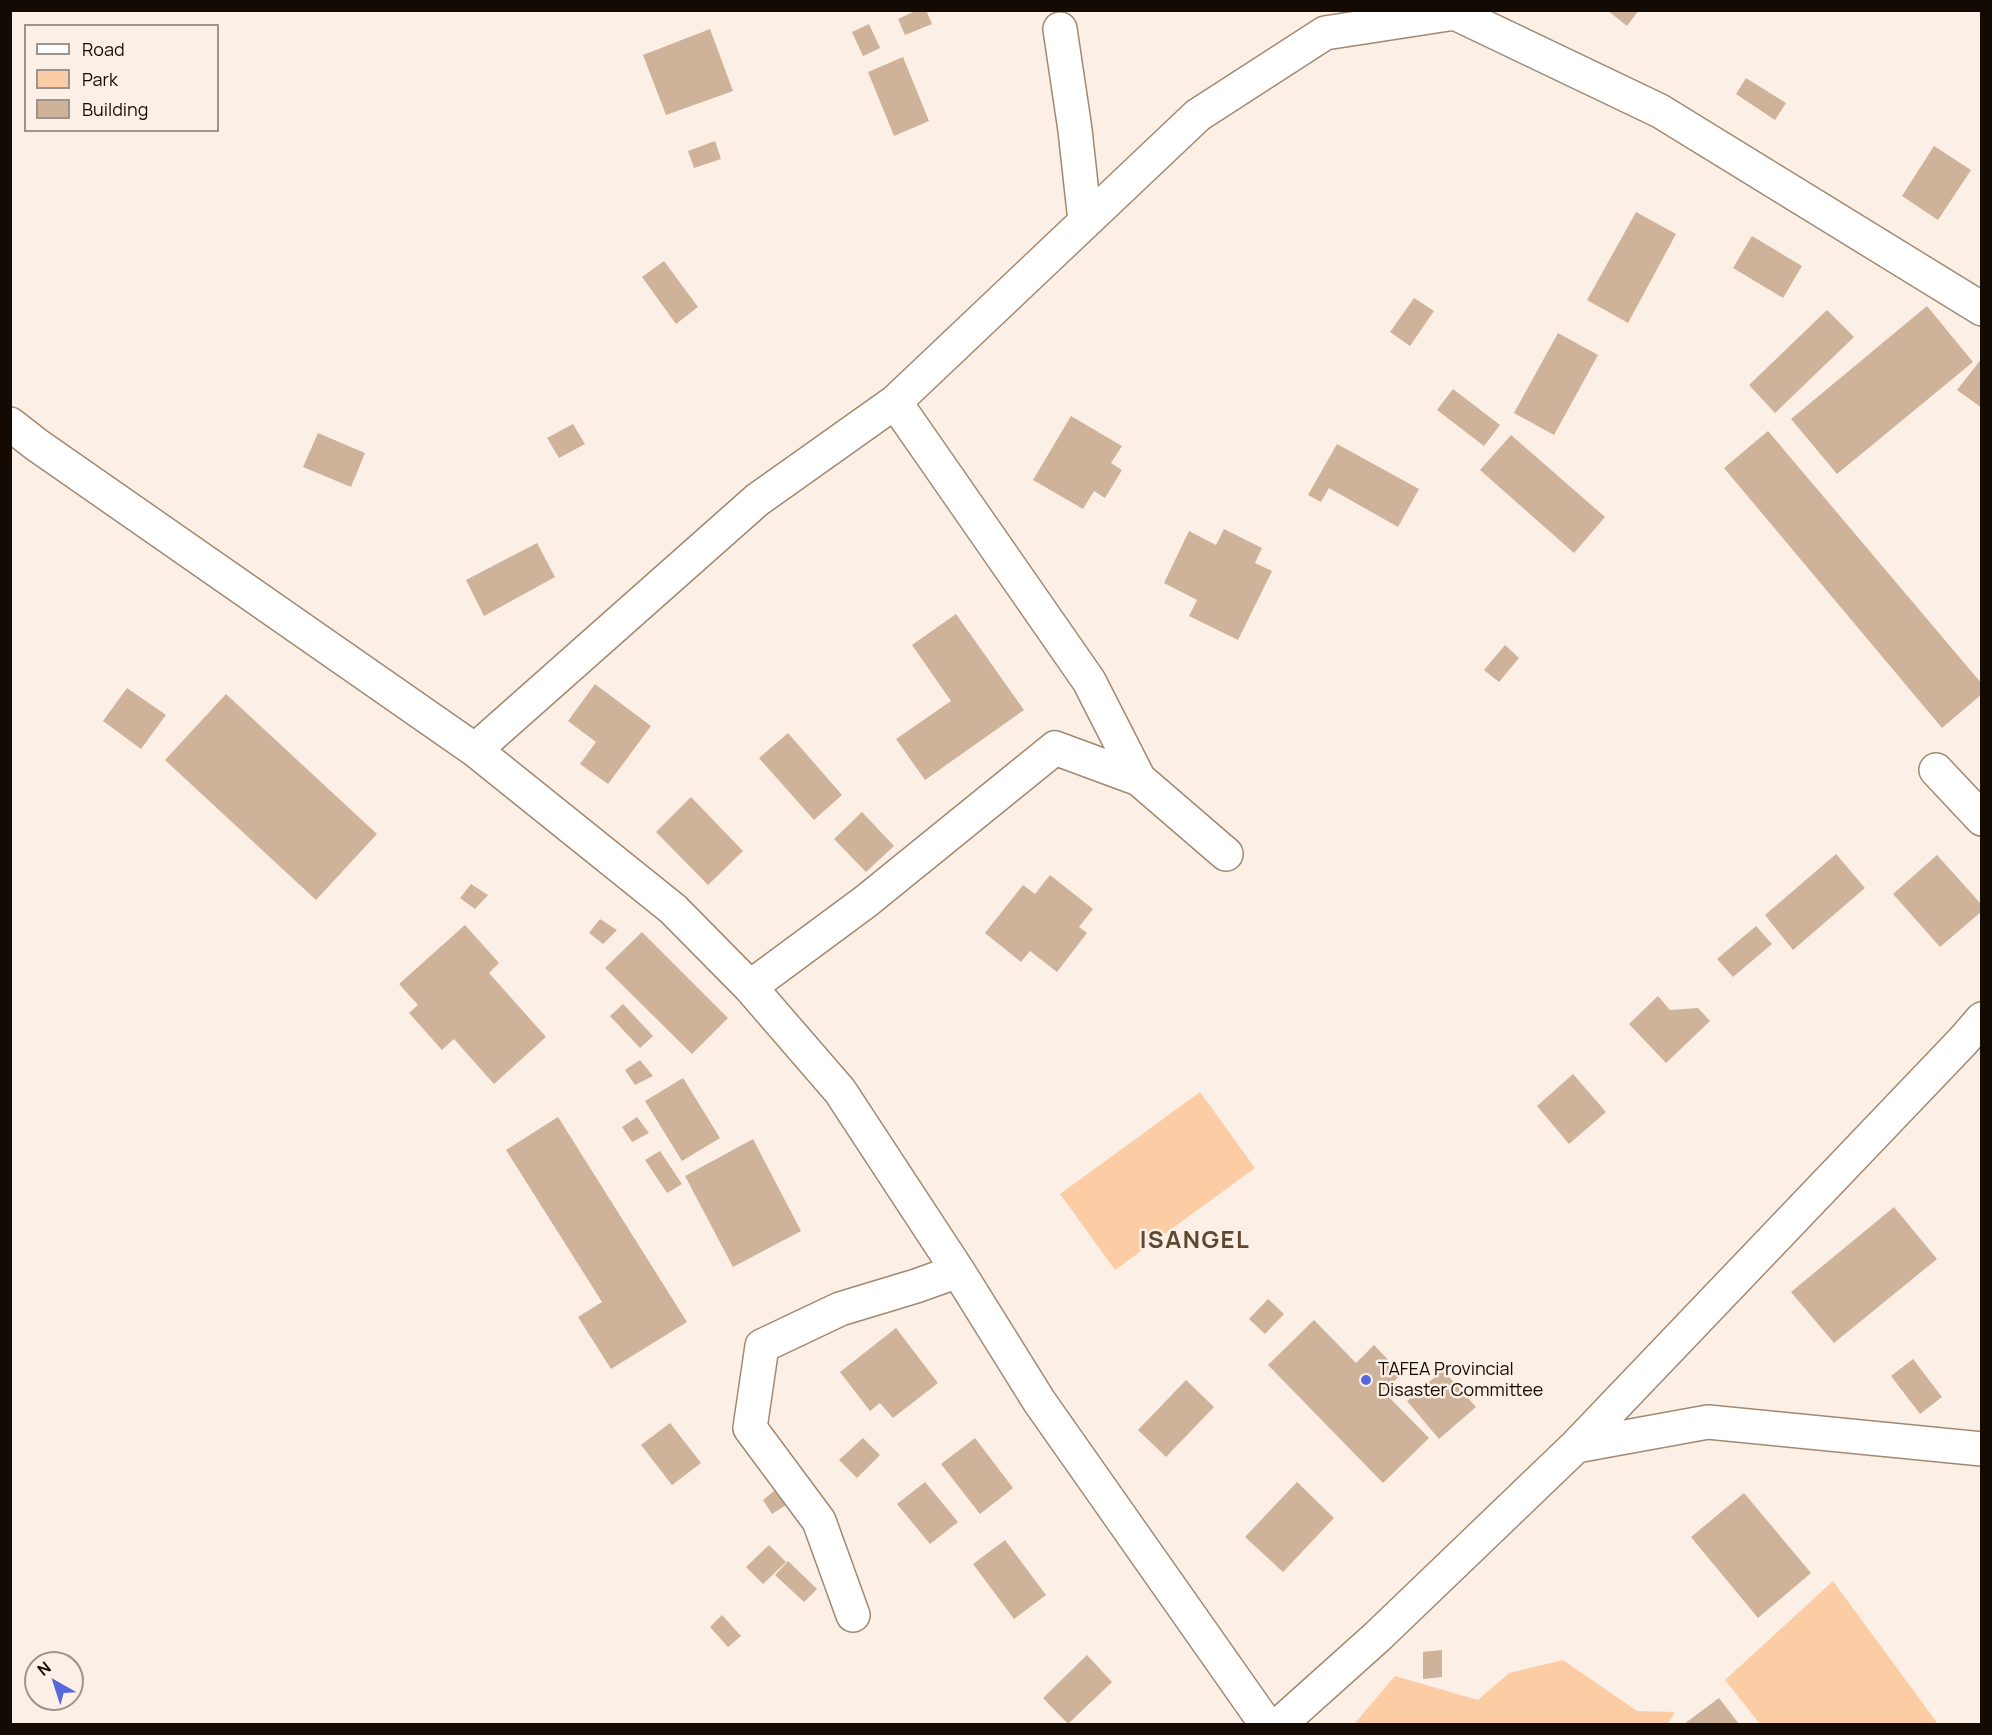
<!DOCTYPE html>
<style>
body{margin:0}
#map{position:relative;width:1992px;height:1735px;overflow:hidden;background:#fcf0e6;font-family:Manrope,sans-serif}
canvas{display:block}
.frame{position:absolute;inset:0;border:12px solid #130a03;pointer-events:none}
.legend{position:absolute;left:24px;top:24px;width:195px;height:108px;box-sizing:border-box;background:#fcf0e6;border:2px solid #9f948b;margin:0;padding:8px 10px;list-style:none;font-size:18px;color:#130a03}
.legend li{display:flex;align-items:center;gap:12px;height:30px}
.legend b{width:30px;border:2px solid #9f948b}
.north{position:absolute;left:24px;top:1651px;width:60px;height:60px;box-sizing:border-box;background:#fcf0e6;border:2px solid #9f948b;border-radius:50%;rotate:321deg;font-size:16px;font-weight:700;line-height:24px;text-align:center;color:#130a03}
.north::after{content:'';display:block;margin:auto;width:21px;height:27px;background:#5768df;clip-path:polygon(50% 0,100% 100%,50% 72%,0 100%)}
</style>
<div id="map">
<canvas width="1992" height="1735"></canvas>
<div class="frame"></div>
<ul class="legend">
<li><b style="height:8px;background:#fff"></b>Road</li>
<li><b style="height:16px;background:#fccda4"></b>Park</li>
<li><b style="height:16px;background:#ceb29a"></b>Building</li>
</ul>
<div class="north">N</div>
</div>
<script>
const g = document.querySelector('canvas').getContext('2d');
g.lineJoin = 'round';
function paint(path, color) { g.fillStyle = color; g.fill(path, 'evenodd'); }
const toPath = rows => new Path2D(rows.map(r => 'M' + r).join(''));
function strokePath(path, color, width, dash) { g.strokeStyle = color; g.lineWidth = width; g.lineCap = dash ? 'butt' : 'round'; g.setLineDash(dash || []); g.stroke(path); }
function drawText(font, color, halo, rows, align = 'center') {
  g.font = font + ' Manrope,sans-serif'; g.lineWidth = 5; g.setLineDash([]); g.textBaseline = 'middle'; g.strokeStyle = halo; g.fillStyle = color; for (const [text, x, y, turn = 0] of rows) {
    g.save(); g.translate(x, y); g.rotate((+turn || 0) * Math.PI / 180); g.textAlign = isNaN(turn) ? turn : align; if (halo) g.strokeText(text, 0, 0); g.fillText(text, 0, 0); g.restore();
  }
}
const green = toPath([
 [1200,1092,1255,1168,1115,1270,1060,1194],
 [1833,1581,1938,1724,1760,1724,1725,1680],
 [1563,1660,1637,1711,1675,1712,1668,1724,1354,1724,1395,1676,1478,1700,1509,1673]
]);
const building = toPath([
 [917,10,926,10,932,24,905,35,898,19],
 [1607,10,1639,10,1627,26],
 [869,24,880,48,863,56,852,32],
 [710,29,733,91,666,115,643,55],
 [903,57,929,121,894,136,868,72],
 [1746,78,1786,103,1775,120,1736,94],
 [715,141,721,159,694,168,688,151],
 [1934,146,1971,170,1938,220,1902,196],
 [1636,212,1676,234,1628,323,1587,300],
 [1752,236,1802,266,1783,298,1733,268],
 [664,261,698,307,676,324,642,277],
 [1414,298,1434,311,1410,346,1390,332],
 [1927,306,1973,362,1837,474,1791,419],
 [1827,310,1854,337,1775,413,1749,385],
 [1558,333,1598,355,1554,435,1514,413],
 [1982,358,1982,408,1957,390],
 [1453,389,1500,425,1484,446,1437,410],
 [1071,416,1122,446,1111,463,1122,470,1105,498,1094,491,1083,509,1033,480],
 [573,424,585,444,559,458,547,438],
 [1768,431,1982,684,1982,694,1942,728,1724,468],
 [318,433,365,453,351,487,303,467],
 [1511,435,1605,517,1574,553,1480,470],
 [1337,444,1419,489,1398,527,1329,488,1321,502,1308,495],
 [1224,529,1262,548,1255,563,1272,571,1238,640,1189,616,1197,600,1164,583,1189,531,1216,545],
 [537,543,555,577,484,616,466,580],
 [956,614,1024,710,925,780,896,739,951,701,912,645],
 [1505,645,1519,658,1499,682,1484,670],
 [595,684,651,726,608,784,580,764,596,742,568,721],
 [127,688,166,715,141,749,103,721],
 [226,694,377,834,316,900,165,760],
 [788,733,842,795,814,820,759,758],
 [691,797,743,851,708,885,656,832],
 [862,812,894,846,866,872,834,839],
 [1836,854,1865,888,1793,950,1765,915],
 [1937,855,1982,905,1982,911,1940,947,1893,894],
 [1050,875,1093,909,1079,927,1087,933,1057,972,1030,951,1021,962,985,933,1023,885,1035,894],
 [471,884,488,895,475,909,460,898],
 [600,919,617,930,603,944,589,933],
 [465,925,499,963,489,973,546,1037,494,1084,454,1039,442,1050,409,1013,418,1005,399,984],
 [1756,926,1772,944,1733,977,1717,959],
 [642,932,728,1018,692,1054,605,968],
 [1658,996,1670,1010,1698,1008,1710,1021,1666,1063,1629,1024],
 [623,1004,653,1036,640,1048,610,1016],
 [640,1060,653,1076,635,1085,625,1070],
 [1573,1074,1606,1112,1569,1144,1537,1106],
 [683,1078,720,1138,682,1161,645,1101],
 [558,1117,687,1322,611,1369,578,1317,602,1302,506,1150],
 [637,1117,649,1133,632,1142,622,1127],
 [753,1139,801,1231,733,1267,685,1176],
 [660,1151,682,1184,667,1193,645,1160],
 [1894,1207,1937,1259,1834,1343,1791,1292],
 [1268,1299,1284,1314,1265,1334,1249,1319],
 [1314,1320,1356,1363,1374,1345,1402,1374,1383,1391,1429,1438,1383,1483,1268,1365],
 [896,1328,938,1383,893,1418,880,1403,870,1411,840,1372],
 [1913,1359,1942,1397,1920,1414,1891,1376],
 [1443,1370,1476,1407,1439,1439,1407,1401],
 [1186,1380,1214,1407,1166,1457,1138,1430],
 [670,1423,701,1463,672,1485,641,1445],
 [863,1438,880,1455,857,1478,839,1460],
 [975,1438,1013,1488,980,1514,941,1464],
 [925,1482,958,1522,930,1544,897,1504],
 [1297,1482,1334,1518,1283,1572,1245,1537],
 [774,1491,786,1505,772,1514,763,1500],
 [1744,1493,1811,1573,1758,1618,1691,1537],
 [1005,1540,1046,1595,1014,1619,973,1564],
 [769,1545,786,1562,763,1584,746,1567],
 [788,1561,817,1589,804,1602,775,1575],
 [722,1615,741,1636,728,1647,710,1627],
 [1442,1650,1442,1677,1423,1679,1423,1652],
 [1087,1655,1112,1682,1068,1724,1043,1698],
 [1719,1698,1739,1724,1684,1724]
]);
const minor = toPath([
 [1060,29,1075,130,1085,221],
 [895,402,1089,681,1139,779],
 [10,424,37,445,475,750,673,909,750,987,840,1091,958,1271,1039,1401,1266,1724],
 [475,750,757,500,895,402,1198,115,1325,33,1455,13,1660,111,1982,309],
 [1936,770,1982,819],
 [750,987,865,902,1055,748,1139,779,1226,854],
 [1576,1446,1708,1422,1982,1449],
 [853,1615,819,1521,750,1428,762,1346,840,1309,916,1286,958,1271],
 [1280,1724,1377,1637,1576,1446,1963,1041,1982,1019]
]);
const markers = [
 [1366,1380,6,"#5768df"]
];
const poiNames = [
 ["TAFEA Provincial",1378,1370],
 ["Disaster Committee",1378,1391]
];
const districtNames = [
 ["ISANGEL",1195,1241]
];
paint(green, '#fccda4');
paint(building, '#ceb29a');
strokePath(minor, '#a38870', 36);
strokePath(minor, '#fff', 33);
for (const [x, y, r, color] of markers) { const dot = new Path2D(); dot.arc(x, y, r, 0, 2 * Math.PI); g.fillStyle = color; g.fill(dot); strokePath(dot, '#fcf0e6', 2); }
drawText('18px', '#130a03', '#fcf0e6', poiNames, 'left');
g.letterSpacing = '1.5px';
drawText('bold 24px', '#5f4731', '#fcf0e6', districtNames);
g.letterSpacing = '0px';
</script>
